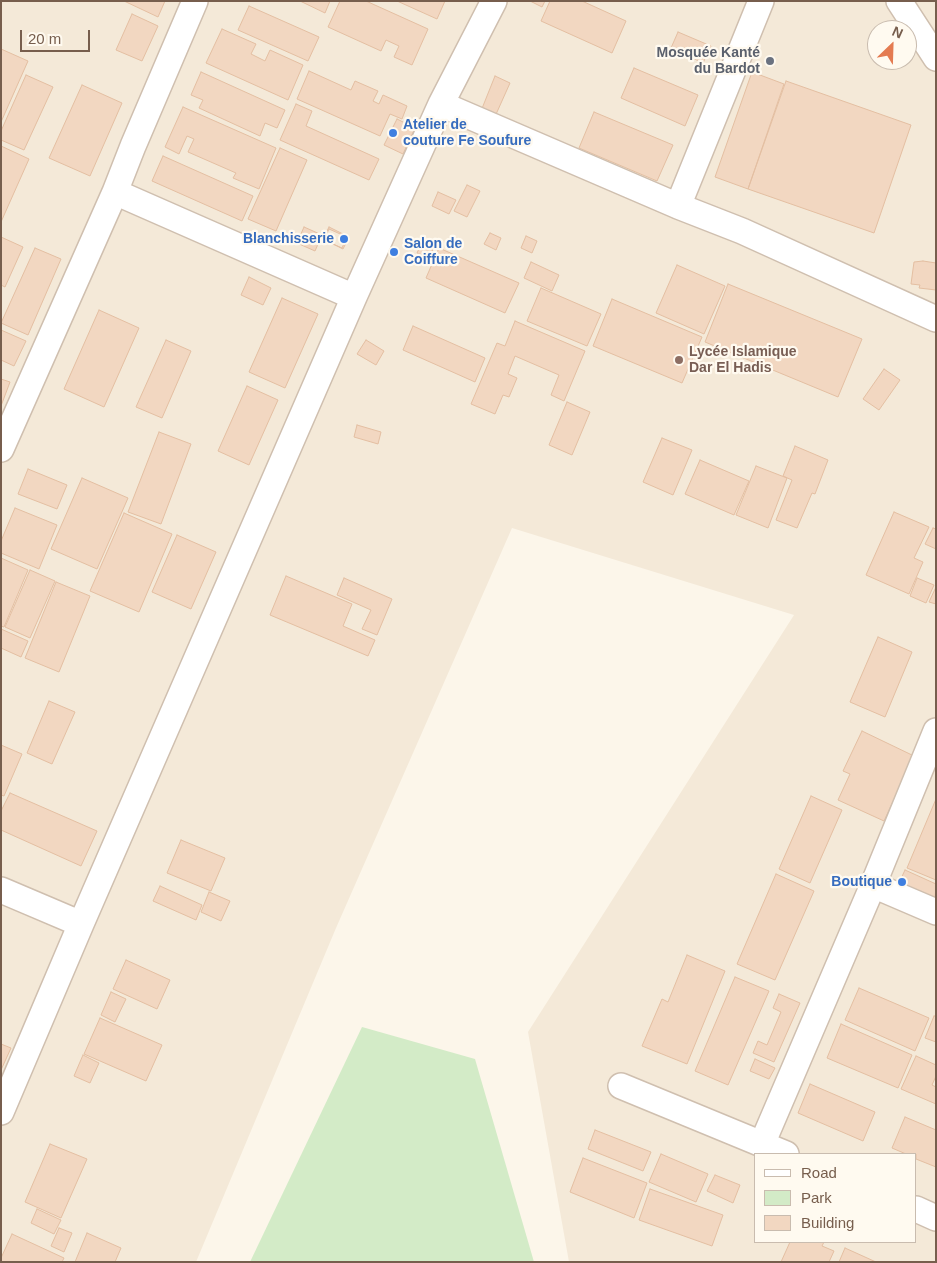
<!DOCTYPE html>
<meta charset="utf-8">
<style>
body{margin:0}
#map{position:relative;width:937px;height:1263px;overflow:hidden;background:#fcf6ea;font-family:Helvetica,sans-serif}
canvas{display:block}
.frame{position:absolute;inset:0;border:2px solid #775e4d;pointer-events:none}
.legend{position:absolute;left:754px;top:1153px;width:162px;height:90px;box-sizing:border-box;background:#fffaf0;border:1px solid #c9bcaf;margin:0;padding:6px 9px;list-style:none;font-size:15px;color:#775e4d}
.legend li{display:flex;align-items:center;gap:10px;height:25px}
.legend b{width:25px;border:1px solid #c9bcaf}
.north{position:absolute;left:867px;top:20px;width:50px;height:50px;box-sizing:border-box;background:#fffaf0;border:1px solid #c9bcaf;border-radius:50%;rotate:24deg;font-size:14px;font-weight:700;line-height:20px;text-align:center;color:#775e4d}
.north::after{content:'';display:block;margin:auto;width:18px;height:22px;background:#e47b51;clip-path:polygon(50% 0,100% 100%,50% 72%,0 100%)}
.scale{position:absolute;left:20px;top:30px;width:70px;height:22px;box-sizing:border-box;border:2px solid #775e4d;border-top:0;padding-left:6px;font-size:15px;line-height:18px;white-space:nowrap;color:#775e4d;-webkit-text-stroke:4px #fffaf0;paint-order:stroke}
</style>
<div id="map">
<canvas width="937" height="1263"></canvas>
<div class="frame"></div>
<ul class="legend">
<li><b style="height:6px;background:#fff"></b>Road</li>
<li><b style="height:14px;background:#d3ebc7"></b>Park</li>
<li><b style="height:14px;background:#f2d7c1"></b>Building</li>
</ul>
<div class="north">N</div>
<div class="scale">20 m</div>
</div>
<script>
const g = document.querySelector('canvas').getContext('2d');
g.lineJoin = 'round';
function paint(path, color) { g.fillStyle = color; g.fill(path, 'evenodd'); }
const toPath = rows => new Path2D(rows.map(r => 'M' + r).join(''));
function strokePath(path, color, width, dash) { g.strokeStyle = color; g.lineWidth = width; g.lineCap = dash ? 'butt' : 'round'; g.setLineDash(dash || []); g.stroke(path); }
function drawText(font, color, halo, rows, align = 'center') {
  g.font = font + ' Helvetica,sans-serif'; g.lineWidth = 4.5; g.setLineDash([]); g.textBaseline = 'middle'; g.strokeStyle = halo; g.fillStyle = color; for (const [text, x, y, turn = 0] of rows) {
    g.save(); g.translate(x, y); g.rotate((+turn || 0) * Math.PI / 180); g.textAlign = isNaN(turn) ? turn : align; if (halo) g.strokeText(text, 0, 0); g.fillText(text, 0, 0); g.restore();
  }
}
const residential = toPath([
 [1,1,936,1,936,1262,569,1262,528,1032,794,615,512,528,336,928,196,1262,1,1262],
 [877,30,907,30,907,60,877,60],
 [756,1154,916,1154,916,1242,756,1242]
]);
const green = toPath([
 [362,1027,475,1059,534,1262,250,1262]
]);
const building = toPath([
 [124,1,165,1,158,17,124,1],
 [300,1,330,1,325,13,300,1],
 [340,1,366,1,428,29,412,65,394,57,399,46,386,40,381,51,328,27,340,1],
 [397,1,445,1,437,19,397,1],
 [530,1,545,1,542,7,530,1],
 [550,1,582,1,626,21,612,53,541,21,550,1],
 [249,6,319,37,308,61,238,30,249,6],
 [132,14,158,26,142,61,116,50,132,14],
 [222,29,256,44,251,54,265,61,270,50,303,65,288,100,206,63,222,29],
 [678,32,711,46,703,63,671,48,678,32],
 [1,49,28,61,1,122,1,49],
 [634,68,698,95,685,126,621,98,634,68],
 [309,71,351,90,355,81,378,91,373,101,379,104,383,95,407,106,402,119,390,114,380,136,297,99,309,71],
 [201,72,285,110,277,128,265,123,260,136,199,108,203,100,191,95,201,72],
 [752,72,784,84,748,189,715,177,752,72],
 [26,75,53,87,24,150,1,140,1,131,26,75],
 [495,76,510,83,493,121,479,116,495,76],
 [786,81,911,125,874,233,748,189,786,81],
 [82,85,122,103,90,176,49,158,82,85],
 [296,104,312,111,306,126,379,159,369,180,280,140,296,104],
 [183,107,276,148,259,189,233,178,236,173,188,152,194,139,187,136,179,154,165,147,183,107],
 [594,112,673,145,657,181,579,148,594,112],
 [397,119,415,128,403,154,384,145,397,119],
 [1,146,29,159,1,222,1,146],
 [280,148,307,160,276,231,248,219,280,148],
 [163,156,253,196,242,221,152,181,163,156],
 [467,185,480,191,467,217,454,211,467,185],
 [438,192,456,200,449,214,432,206,438,192],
 [304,227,322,235,315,251,297,243,304,227],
 [329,227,349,237,343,249,323,239,329,227],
 [329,229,347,237,342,248,324,240,329,229],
 [490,233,501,238,496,250,484,244,490,233],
 [526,236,537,241,532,253,521,248,526,236],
 [1,237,23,247,5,287,1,285,1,237],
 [422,242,434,247,429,258,417,253,422,242],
 [35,248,61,259,28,335,1,323,35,248],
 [439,248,519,283,505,313,426,278,439,248],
 [923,261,936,263,936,290,919,288,920,285,911,284,914,262,923,261],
 [531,262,559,275,552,291,524,278,531,262],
 [677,265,725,286,704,334,656,313,677,265],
 [249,277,271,288,263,305,241,295,249,277],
 [728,284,862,339,838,397,705,342,728,284],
 [541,288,601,314,587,346,527,321,541,288],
 [282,298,318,314,285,388,249,372,282,298],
 [612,299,702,337,682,383,593,346,612,299],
 [99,310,139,328,104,407,64,389,99,310],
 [515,321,585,351,564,401,551,395,559,375,515,356,508,374,517,378,509,397,503,395,495,414,471,404,497,343,505,346,515,321],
 [413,326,485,358,475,382,403,350,413,326],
 [1,330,26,341,14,366,1,360,1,330],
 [166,340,191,351,162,418,136,407,166,340],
 [366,340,384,351,376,365,357,354,366,340],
 [884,369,900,380,879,410,863,399,884,369],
 [1,379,10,382,1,406,1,379],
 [247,386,278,400,249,465,218,451,247,386],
 [567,402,590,412,572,455,549,445,567,402],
 [357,425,381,432,378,444,354,437,357,425],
 [159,432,191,444,161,524,128,512,159,432],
 [662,438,692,450,673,495,643,482,662,438],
 [795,446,828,460,815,494,812,493,797,528,776,520,792,480,783,476,795,446],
 [700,460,749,481,734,515,685,494,700,460],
 [756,466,787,478,768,528,736,515,756,466],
 [28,469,67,485,57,509,18,494,28,469],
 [82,478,128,498,97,569,51,549,82,478],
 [15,508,57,525,39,569,1,553,1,541,15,508],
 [894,512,929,527,914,558,923,562,909,594,866,575,894,512],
 [124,513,172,534,139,612,90,591,124,513],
 [933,528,936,529,936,549,925,544,933,528],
 [177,535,216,552,191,609,152,592,177,535],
 [1,558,28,570,4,627,1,626,1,558],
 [30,570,55,581,30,638,5,627,30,570],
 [286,576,352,604,343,626,375,640,368,656,270,615,286,576],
 [344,578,392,599,377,635,362,629,371,610,337,595,344,578],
 [917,578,934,585,926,603,910,596,917,578],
 [56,582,90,596,59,672,25,658,56,582],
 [936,587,936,604,929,602,936,587],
 [1,629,28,641,21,657,1,648,1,629],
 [878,637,912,652,885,717,850,702,878,637],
 [49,701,75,712,52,764,27,753,49,701],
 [862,731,914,756,884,821,838,800,850,774,843,771,862,731],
 [1,745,22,754,4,796,1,795,1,745],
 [10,793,97,831,81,866,1,830,1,811,10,793],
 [811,796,842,810,810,883,779,869,811,796],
 [936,799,936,880,907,868,936,799],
 [181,840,225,858,211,891,167,873,181,840],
 [905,870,936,884,935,900,899,883,905,870],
 [776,874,814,891,775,980,737,964,776,874],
 [160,886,202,905,196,920,153,901,160,886],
 [209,892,230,901,221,921,201,912,209,892],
 [687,955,725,971,687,1064,642,1046,662,999,668,1002,687,955],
 [126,960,170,980,157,1009,113,989,126,960],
 [735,977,769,991,728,1085,695,1071,735,977],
 [859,988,929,1018,915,1051,845,1020,859,988],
 [111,992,126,999,115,1022,101,1015,111,992],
 [779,994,800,1003,774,1062,753,1053,758,1041,767,1045,781,1012,773,1008,779,994],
 [934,1016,936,1016,936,1042,925,1038,934,1016],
 [100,1018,162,1045,146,1081,84,1054,100,1018],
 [841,1024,912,1055,898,1088,827,1058,841,1024],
 [1,1044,11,1048,1,1070,1,1044],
 [83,1055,99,1063,90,1083,74,1076,83,1055],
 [916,1056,936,1065,936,1076,932,1085,936,1087,936,1104,901,1089,916,1056],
 [755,1059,775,1068,769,1079,750,1071,755,1059],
 [810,1084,875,1112,863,1141,798,1113,810,1084],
 [905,1117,936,1130,936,1167,916,1159,916,1154,906,1154,892,1148,905,1117],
 [595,1130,651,1152,643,1171,588,1149,595,1130],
 [50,1144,87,1159,61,1218,25,1202,50,1144],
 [661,1154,708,1174,696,1202,649,1182,661,1154],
 [583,1158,647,1183,634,1218,570,1192,583,1158],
 [715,1175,740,1185,733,1203,707,1191,715,1175],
 [650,1189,723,1215,712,1246,639,1220,650,1189],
 [37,1209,61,1220,54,1234,31,1223,37,1209],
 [59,1228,72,1233,64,1252,51,1246,59,1228],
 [87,1233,121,1248,115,1262,75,1262,87,1233],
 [12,1234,64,1258,62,1262,1,1262,1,1258,12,1234],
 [790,1242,824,1242,822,1246,834,1251,829,1262,781,1262,790,1242],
 [845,1248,876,1262,839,1262,845,1248]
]);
const minor = toPath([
 [899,1,936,58],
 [441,104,678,206,742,231,936,319],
 [115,192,354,297],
 [678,206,761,1],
 [1,449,115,192,133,146,195,1],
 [873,885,936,912],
 [1,890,81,924],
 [621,1086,786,1154],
 [1,1112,81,924,354,297,441,104,494,1],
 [762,1144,873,885,936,731],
 [916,1209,936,1218]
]);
const markers = [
 [770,61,5,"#6b7280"],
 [393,133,5,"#3f7fe0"],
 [344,239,5,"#3f7fe0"],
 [394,252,5,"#3f7fe0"],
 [679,360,5,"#8d6e63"],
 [902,882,5,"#3f7fe0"]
];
const worshipNames = [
 ["Mosquée Kanté",760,53],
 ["du Bardot",760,69]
];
const shopNames = [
 ["Atelier de",403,125],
 ["couture Fe Soufure",403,141],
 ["Blanchisserie",334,239,"right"],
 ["Salon de",404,244],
 ["Coiffure",404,260],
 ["Boutique",892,882,"right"]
];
const educationNames = [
 ["Lycée Islamique",689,352],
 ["Dar El Hadis",689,368]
];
paint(residential, '#f4e9d8');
paint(green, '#d3ebc7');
paint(building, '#f2d7c1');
strokePath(building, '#e4bfa2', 1);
strokePath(minor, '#cfbfaf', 28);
strokePath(minor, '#fff', 25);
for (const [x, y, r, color] of markers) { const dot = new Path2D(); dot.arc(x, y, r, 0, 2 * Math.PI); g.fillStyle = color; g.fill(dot); strokePath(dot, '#fffaf0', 2); }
drawText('bold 14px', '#5b616d', '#fffaf0', worshipNames, 'right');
drawText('bold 14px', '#366cbe', '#fffaf0', shopNames, 'left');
drawText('bold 14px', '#785e54', '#fffaf0', educationNames, 'left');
</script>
